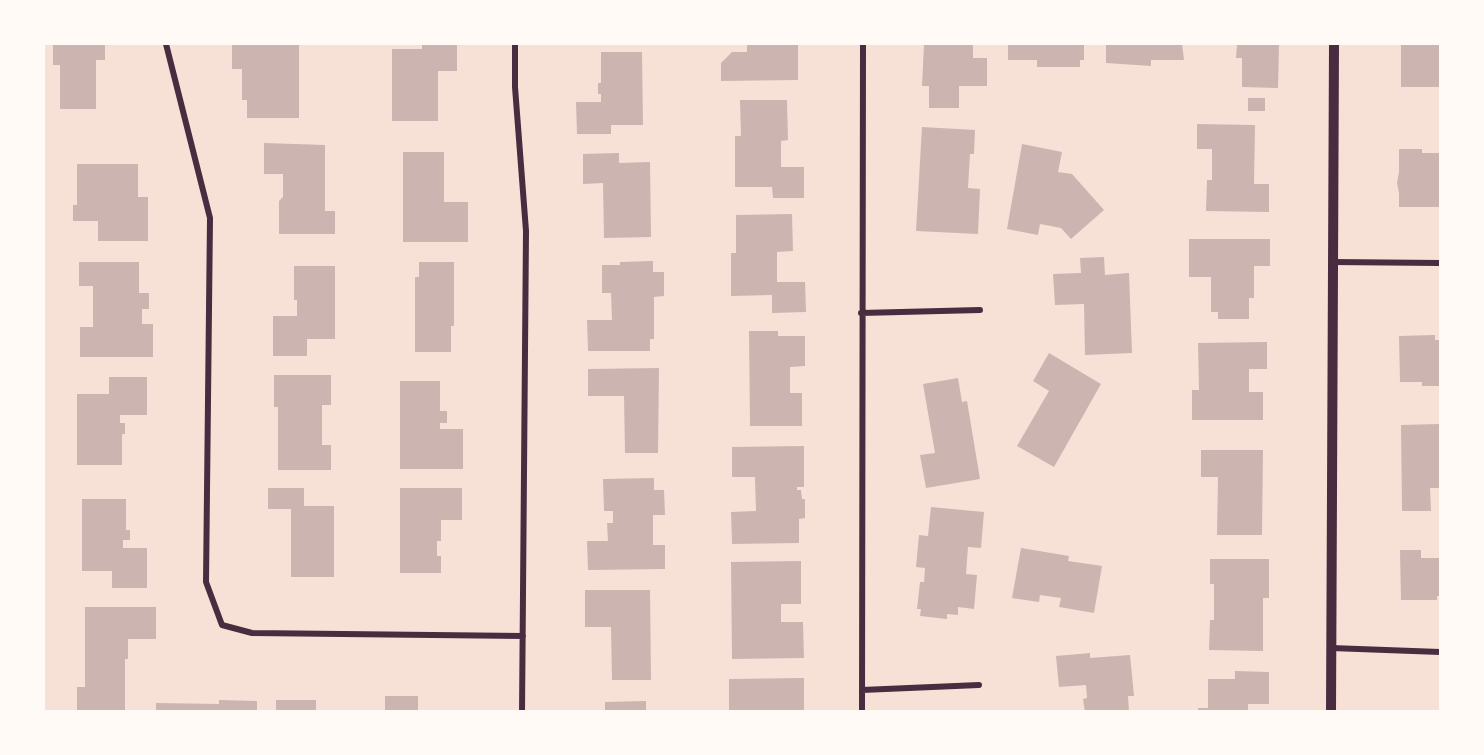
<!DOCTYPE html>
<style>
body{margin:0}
#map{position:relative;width:1484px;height:755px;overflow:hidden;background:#f7e1d7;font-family:"Sofia Sans Condensed",sans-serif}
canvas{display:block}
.frame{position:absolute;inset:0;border:45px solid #fffaf5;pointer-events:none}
</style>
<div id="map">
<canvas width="1484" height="755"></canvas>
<div class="frame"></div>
</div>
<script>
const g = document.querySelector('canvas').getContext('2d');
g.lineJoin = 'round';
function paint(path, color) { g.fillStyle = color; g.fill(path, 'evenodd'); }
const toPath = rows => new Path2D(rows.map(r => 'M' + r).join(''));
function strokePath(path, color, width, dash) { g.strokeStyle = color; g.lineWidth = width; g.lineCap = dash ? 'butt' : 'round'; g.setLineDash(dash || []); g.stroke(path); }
const building = toPath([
 [53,44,105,44,105,60,96,60,96,109,60,109,60,65,53,65],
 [232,44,299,44,299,118,247,118,247,100,242,100,242,69,232,69],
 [422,44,457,44,457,71,438,71,438,121,392,121,392,49,422,49],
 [747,44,798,44,798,80,721,81,721,63,732,52,747,52],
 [924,44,973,44,973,58,987,58,987,86,959,86,959,108,929,108,929,86,922,86],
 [1008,44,1084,44,1084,60,1080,60,1080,67,1037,67,1037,60,1008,60],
 [1106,44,1182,44,1184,60,1151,60,1151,66,1106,63],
 [1237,44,1279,44,1278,88,1242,87,1242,58,1236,58],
 [1401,44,1440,44,1440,87,1401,87],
 [601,52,642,52,643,125,611,125,611,134,577,134,576,102,601,102,601,94,598,94,598,83,601,83],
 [1248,98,1265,98,1265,111,1248,111],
 [740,100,787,100,788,140,781,141,781,167,804,167,804,198,773,198,772,187,735,187,735,136,741,136],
 [1197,124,1255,125,1254,184,1269,184,1269,212,1206,211,1207,180,1212,180,1212,149,1197,149],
 [922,127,975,130,974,154,970,154,968,188,980,189,978,234,916,231],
 [264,143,325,145,325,211,335,211,335,234,279,234,279,201,283,197,283,174,264,174],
 [1022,144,1062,152,1058,172,1072,174,1104,210,1071,239,1061,228,1040,224,1038,235,1007,229],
 [1399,149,1422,149,1422,153,1440,153,1440,207,1399,207,1399,193,1397,183,1399,172],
 [403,152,444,152,444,202,468,202,468,242,403,242],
 [619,153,619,163,650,162,651,237,604,238,603,183,583,184,583,154],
 [77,164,138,164,138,197,148,197,148,241,98,241,98,221,73,221,73,205,77,205],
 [792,214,793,251,777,252,777,282,805,282,806,312,772,313,772,295,731,296,731,253,736,253,736,215],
 [1189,239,1270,239,1270,266,1254,266,1254,298,1249,298,1249,319,1218,319,1218,312,1211,312,1211,277,1189,277],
 [1104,257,1105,275,1129,273,1132,353,1085,355,1084,304,1055,305,1053,274,1081,273,1080,258],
 [653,261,653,272,664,272,664,296,654,297,654,339,650,339,650,351,588,351,587,320,612,320,611,293,602,293,602,265,620,265,620,262],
 [79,262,139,262,139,293,149,293,149,309,142,309,142,324,153,324,153,357,80,357,80,327,93,327,93,286,79,286],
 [419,262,454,262,454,326,451,326,451,352,415,352,415,277,419,277],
 [294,266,335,266,335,339,307,339,307,356,273,356,273,316,297,316,297,300,294,300],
 [749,331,778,331,778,336,805,336,805,366,790,367,790,393,802,393,802,426,750,426],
 [1435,335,1435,340,1440,340,1440,386,1422,386,1422,382,1400,382,1399,336],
 [1267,342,1267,369,1249,369,1249,392,1263,392,1263,420,1192,420,1192,390,1199,390,1198,343],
 [1049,353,1101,384,1054,467,1017,446,1049,391,1033,381],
 [659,368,658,453,625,453,624,396,588,396,588,369],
 [274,375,331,375,331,405,322,405,322,445,331,445,331,470,278,470,278,407,274,407],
 [109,377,147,377,147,415,120,415,120,423,125,423,125,434,122,434,122,465,77,465,77,394,109,394],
 [958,378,962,402,967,401,980,479,926,488,920,455,935,453,923,384],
 [400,381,440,381,440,411,447,411,447,423,440,423,440,429,463,429,463,469,400,469],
 [1440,424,1440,488,1430,488,1431,511,1402,511,1401,425],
 [804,446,804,487,797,487,797,490,801,490,802,499,805,499,805,518,799,519,799,543,732,544,731,512,756,511,755,477,732,477,732,447],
 [1201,450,1263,450,1262,535,1217,535,1218,477,1201,477],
 [654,478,654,490,664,490,665,515,653,515,653,545,665,545,665,569,588,570,587,541,608,541,607,523,613,523,613,511,604,511,603,479],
 [268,488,304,488,304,506,334,506,334,577,291,577,291,509,268,509],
 [400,488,462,488,462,520,441,520,441,541,437,541,437,556,441,556,441,573,400,573],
 [82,499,126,499,126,530,130,530,130,540,123,540,123,548,147,548,147,588,112,588,112,571,82,571],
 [931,507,984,512,981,548,968,547,966,574,977,575,974,609,958,607,958,615,947,614,947,619,920,616,921,609,917,609,920,582,924,582,925,568,916,567,919,535,928,536],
 [1021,548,1069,556,1068,561,1102,566,1094,613,1059,607,1061,598,1040,595,1039,602,1012,598],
 [1400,550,1421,550,1421,558,1440,558,1440,596,1437,596,1437,600,1401,600],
 [1210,559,1269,559,1269,598,1263,598,1263,651,1209,650,1210,620,1214,620,1214,584,1210,584],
 [801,561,801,604,781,604,781,622,803,622,804,658,732,659,731,562],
 [585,590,650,590,651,680,612,680,611,627,585,627],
 [85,607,156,607,156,639,128,639,128,659,125,659,125,712,77,712,77,687,85,687],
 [1090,653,1090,658,1130,655,1134,696,1128,696,1129,712,1085,712,1083,699,1087,698,1086,685,1059,687,1056,656],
 [1235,671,1269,672,1269,704,1248,704,1248,712,1198,712,1198,708,1208,708,1208,679,1235,679],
 [804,678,804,710,729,712,729,679],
 [385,696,418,696,418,712,385,712],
 [219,700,257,701,257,712,156,712,156,703,219,704],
 [276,700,316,700,316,712,276,712],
 [646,701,646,712,605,712,605,702]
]);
const minor = toPath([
 [166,44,210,218,206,582,222,625,252,633,523,636],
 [515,44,515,87,526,231,522,712],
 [1332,262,1440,263],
 [861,313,980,310],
 [1331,648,1440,652],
 [862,690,979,685],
 [862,712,863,44]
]);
const tertiary = toPath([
 [1331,712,1334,44]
]);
paint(building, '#ccb4b1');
strokePath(minor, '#4a2c40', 6);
strokePath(tertiary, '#4a2c40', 10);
</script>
